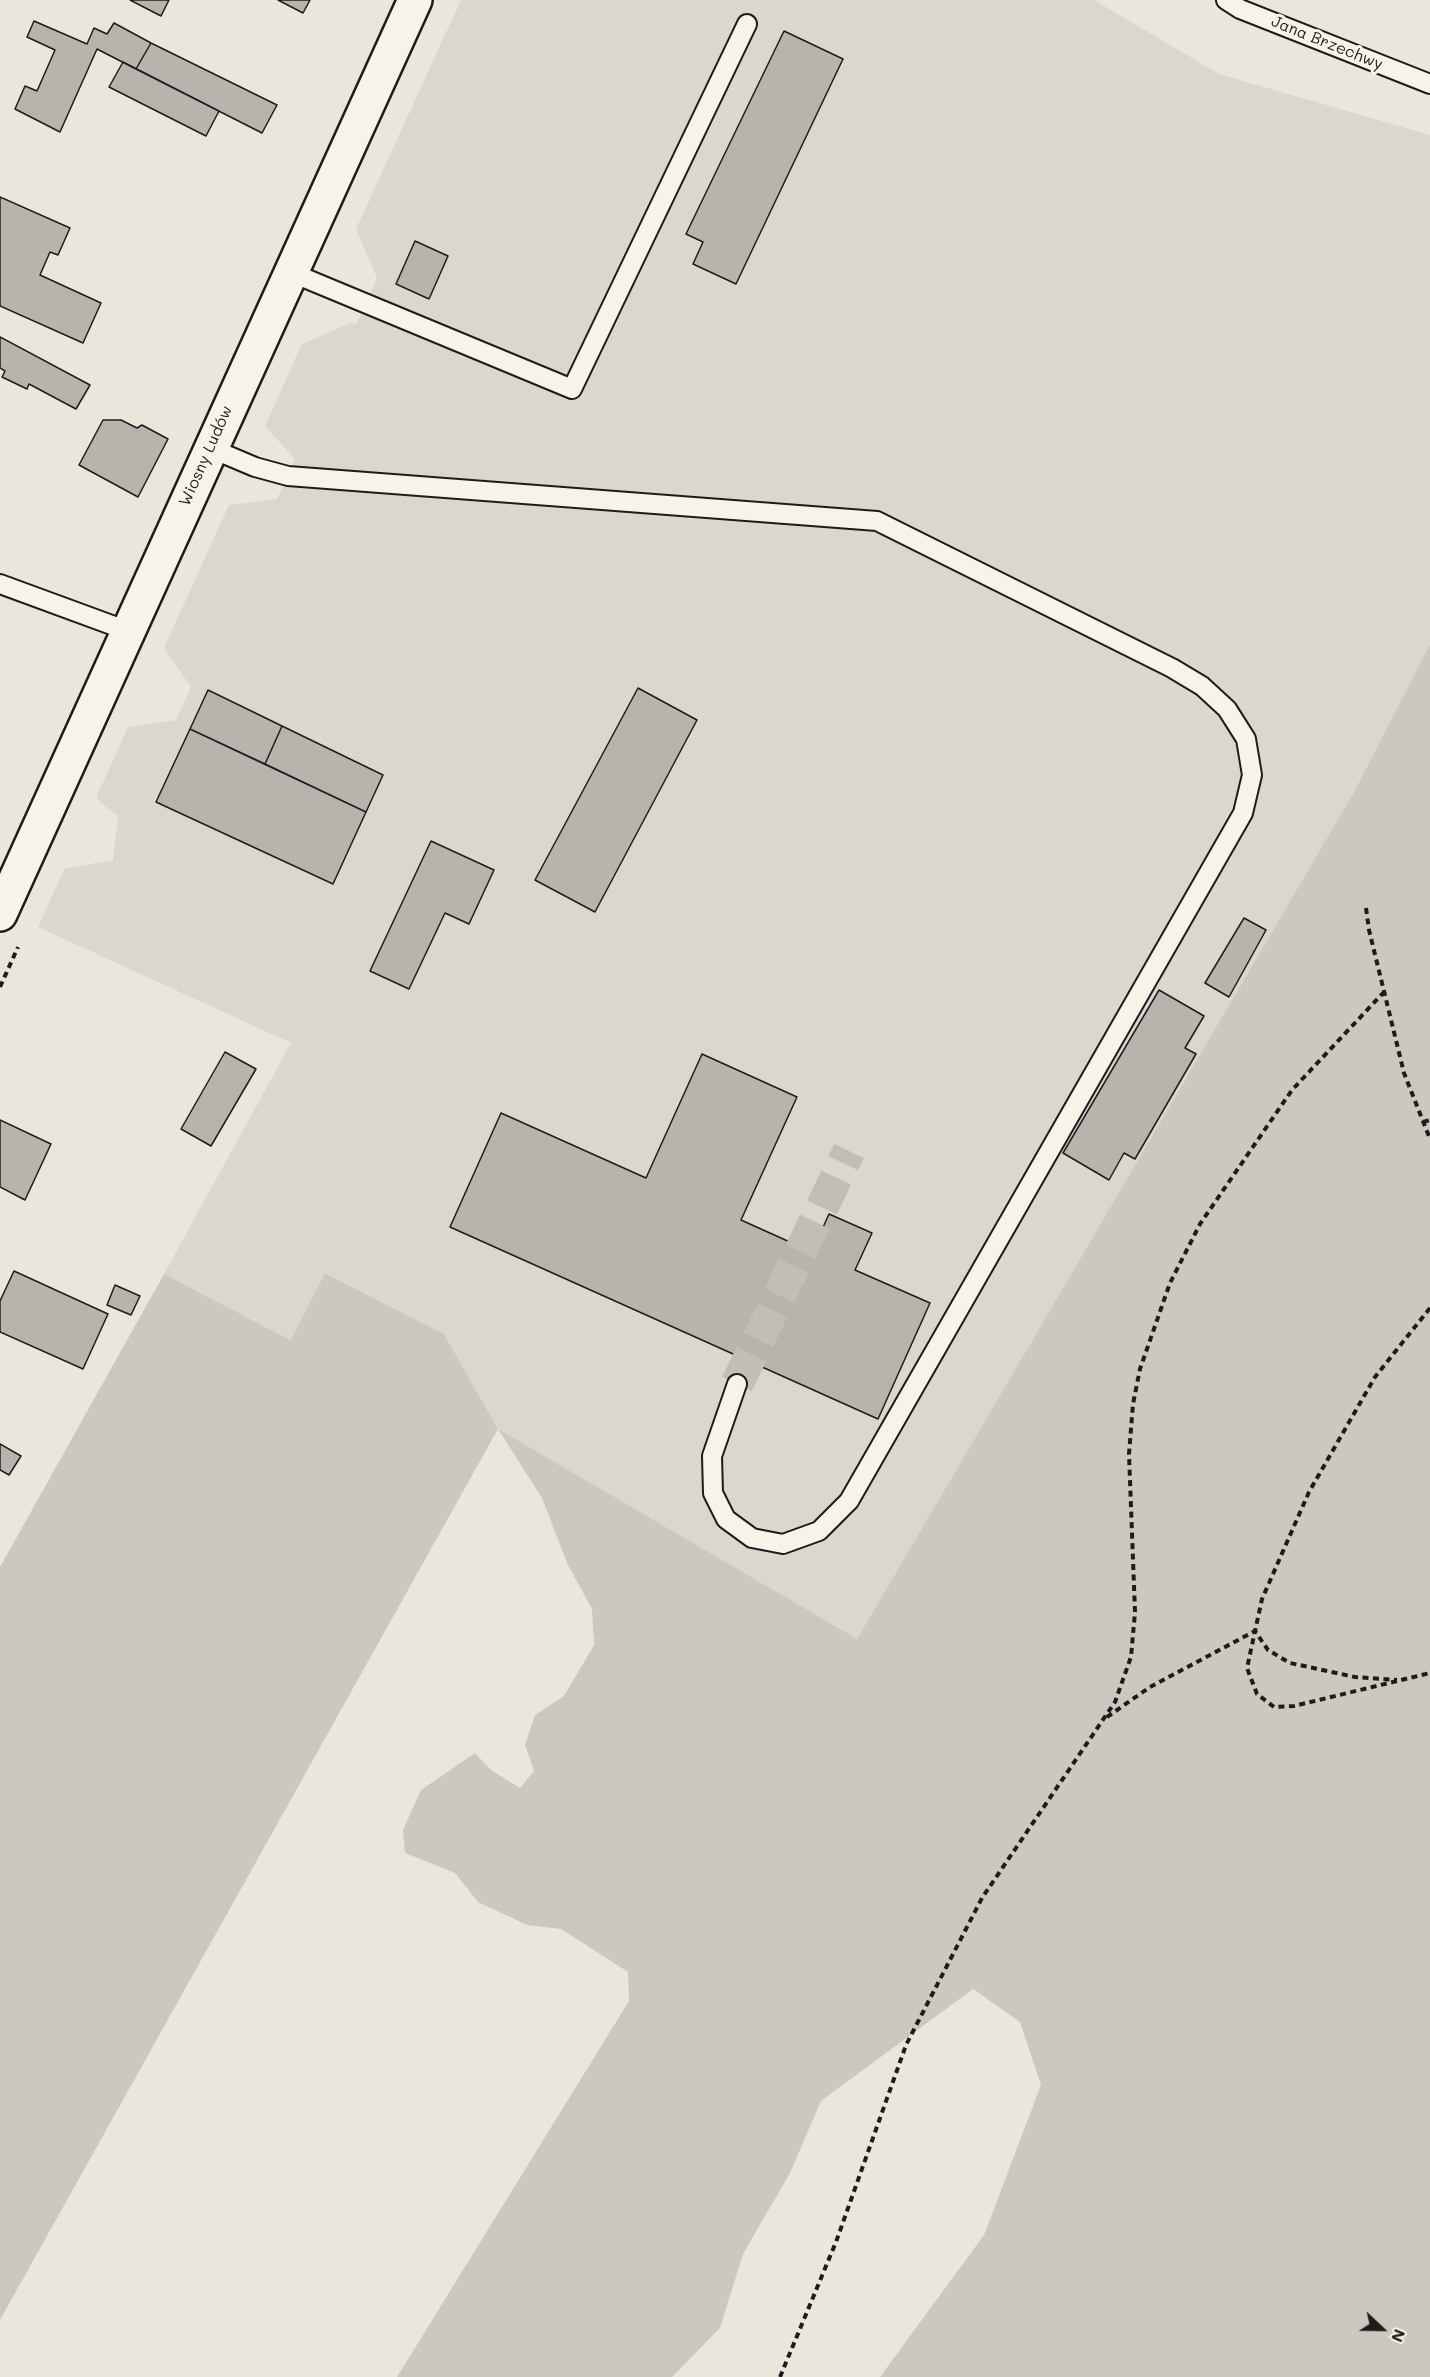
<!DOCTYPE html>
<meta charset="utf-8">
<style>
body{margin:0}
#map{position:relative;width:1430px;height:2377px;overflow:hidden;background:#eae6dc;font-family:Mali,sans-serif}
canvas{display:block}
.north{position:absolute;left:1352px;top:2299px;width:60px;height:60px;-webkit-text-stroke:4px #f7f3e8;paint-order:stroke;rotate:112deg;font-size:16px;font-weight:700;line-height:24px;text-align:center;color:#1c1c1c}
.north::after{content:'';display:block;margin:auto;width:21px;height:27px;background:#1c1c1c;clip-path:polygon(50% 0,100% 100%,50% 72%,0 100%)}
</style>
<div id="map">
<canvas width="1430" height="2377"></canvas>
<div class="north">N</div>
</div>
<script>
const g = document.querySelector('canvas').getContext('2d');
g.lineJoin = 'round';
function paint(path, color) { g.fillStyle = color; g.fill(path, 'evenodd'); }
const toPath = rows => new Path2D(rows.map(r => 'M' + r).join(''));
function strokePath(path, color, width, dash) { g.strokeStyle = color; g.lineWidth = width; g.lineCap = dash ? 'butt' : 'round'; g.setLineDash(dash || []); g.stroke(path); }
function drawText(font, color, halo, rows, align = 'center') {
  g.font = font + ' Mali,sans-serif'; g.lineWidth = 6; g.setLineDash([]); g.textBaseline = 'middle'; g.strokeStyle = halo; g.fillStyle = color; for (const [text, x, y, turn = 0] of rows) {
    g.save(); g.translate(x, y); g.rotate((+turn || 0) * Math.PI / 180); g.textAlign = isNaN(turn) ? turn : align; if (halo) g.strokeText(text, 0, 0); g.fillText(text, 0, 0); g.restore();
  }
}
const built = toPath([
 [461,0,1094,0,1219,74,1430,135,1430,644,1354,792,857,1639,658,1548,498,1429,444,1334,326,1273,292,1340,164,1274,291,1043,38,927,65,868,113,861,118,817,96,798,128,727,176,720,191,687,164,648,229,505,277,499,288,476,295,459,265,426,302,344,351,323,356,324,366,304,377,278,356,229]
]);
const green = toPath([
 [1430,644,1430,2377,880,2377,984,2235,1041,2085,1020,2022,973,1989,821,2101,790,2173,743,2254,720,2328,672,2377,397,2377,629,2001,628,1972,561,1929,527,1925,478,1902,455,1873,405,1853,403,1830,421,1790,475,1753,491,1770,520,1788,534,1771,525,1745,535,1715,564,1696,594,1645,592,1609,568,1565,542,1498,498,1429,0,2320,0,1567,164,1274,291,1340,325,1273,444,1334,498,1429,857,1639,1354,792]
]);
const building = toPath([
 [130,0,169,0,161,16,130,0],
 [278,0,310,0,303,13,278,0],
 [34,21,87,44,94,28,107,34,114,23,151,43,136,69,97,49,60,132,15,109,25,86,37,91,55,50,27,37,34,21],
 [784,31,843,59,736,284,693,264,703,242,686,234,784,31],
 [151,43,277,105,262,133,136,69,151,43],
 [123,62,219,111,206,136,109,87,123,62],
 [0,197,70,228,58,255,50,252,40,275,101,303,83,343,0,306,0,197],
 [415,241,448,256,429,299,396,284,415,241],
 [0,337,90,385,76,409,29,384,27,389,2,377,5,371,0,368,0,337],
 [103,420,121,420,137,428,142,425,168,439,138,497,79,465,103,420],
 [638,688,697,720,595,912,535,880,638,688],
 [208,690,282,726,265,764,190,729,208,690],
 [282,726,383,775,366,812,265,764,282,726],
 [190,729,366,812,333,884,156,802,190,729],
 [431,841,494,870,469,924,445,913,409,989,370,971,431,841],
 [1244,918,1266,930,1229,997,1205,983,1244,918],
 [1159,990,1204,1016,1185,1048,1196,1054,1135,1159,1124,1153,1109,1180,1063,1153,1159,990],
 [225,1052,256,1069,211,1146,181,1129,225,1052],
 [702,1054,797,1097,741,1220,812,1252,829,1214,872,1233,855,1270,930,1303,878,1419,450,1227,501,1113,646,1178,702,1054],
 [0,1120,51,1144,25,1200,0,1187,0,1120],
 [14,1271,108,1314,83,1369,0,1332,0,1301,14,1271],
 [115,1285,140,1296,131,1315,107,1305,115,1285],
 [0,1444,21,1456,9,1475,0,1470,0,1444]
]);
const streetTunnel = toPath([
 [737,1384,849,1151]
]);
const path = toPath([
 [1366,908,1369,930,1404,1073,1430,1139],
 [0,987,18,947],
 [1423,1122,1430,1120],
 [1430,1308,1375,1377,1309,1492,1262,1599,1247,1668,1257,1694,1274,1707,1294,1706,1430,1673],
 [1107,1717,1150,1687,1255,1631,1268,1650,1290,1663,1355,1677,1397,1680],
 [780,2377,836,2242,906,2045,982,1898,1115,1702,1131,1657,1135,1612,1129,1454,1133,1404,1140,1369,1170,1283,1200,1224,1292,1090,1384,992]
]);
const lane = toPath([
 [1226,0,1240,9,1430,84],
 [290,272,572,389,747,24],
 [210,448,255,467,288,476,877,521,1172,668,1202,686,1227,709,1246,739,1252,775,1243,813,849,1501,819,1531,783,1544,752,1538,726,1519,713,1493,712,1456,737,1384],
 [0,584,128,631]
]);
const secondary = toPath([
 [0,914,415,0]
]);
const streetNames = [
 ["Jana Brzechwy",1327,43,22],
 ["Wiosny Ludów",206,456,-66]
];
paint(built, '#dad7ce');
paint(green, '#ccc8c0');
paint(building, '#b6b4ac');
strokePath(building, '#1c1c1c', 1.5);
strokePath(streetTunnel, '#c1beb6', 33, [33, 16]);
strokePath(lane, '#1c1c1c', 22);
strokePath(secondary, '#1c1c1c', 38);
strokePath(path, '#1c1c1c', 4, [6, 4.5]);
strokePath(lane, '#f7f3e8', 18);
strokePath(secondary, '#f7f3e8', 33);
drawText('16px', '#1c1c1c', '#f7f3e8', streetNames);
</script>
